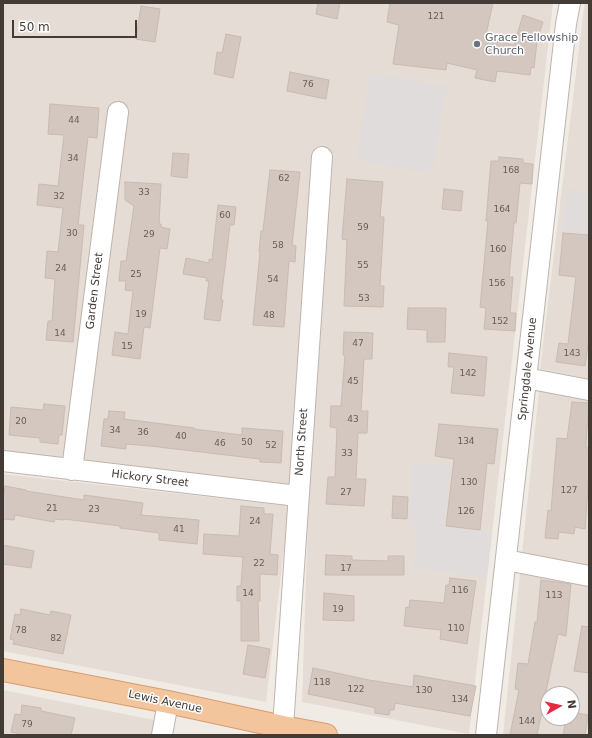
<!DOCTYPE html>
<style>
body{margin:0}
#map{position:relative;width:592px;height:738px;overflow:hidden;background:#f1ebe6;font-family:"DejaVu Sans",sans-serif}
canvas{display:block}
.frame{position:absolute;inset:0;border:4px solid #433b36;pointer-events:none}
.north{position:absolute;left:540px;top:686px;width:40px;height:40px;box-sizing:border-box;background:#fff;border:1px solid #b4b1af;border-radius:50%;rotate:82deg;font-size:11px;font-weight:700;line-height:16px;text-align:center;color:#433b36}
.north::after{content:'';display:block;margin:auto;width:14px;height:18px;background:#e32b3d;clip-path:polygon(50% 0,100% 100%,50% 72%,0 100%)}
.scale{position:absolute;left:12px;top:20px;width:125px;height:18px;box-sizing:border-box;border:2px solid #433b36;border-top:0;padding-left:5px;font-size:12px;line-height:14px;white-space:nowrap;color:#433b36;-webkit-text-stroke:3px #fff;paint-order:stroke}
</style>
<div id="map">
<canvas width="592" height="738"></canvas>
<div class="frame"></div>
<div class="north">N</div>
<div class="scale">50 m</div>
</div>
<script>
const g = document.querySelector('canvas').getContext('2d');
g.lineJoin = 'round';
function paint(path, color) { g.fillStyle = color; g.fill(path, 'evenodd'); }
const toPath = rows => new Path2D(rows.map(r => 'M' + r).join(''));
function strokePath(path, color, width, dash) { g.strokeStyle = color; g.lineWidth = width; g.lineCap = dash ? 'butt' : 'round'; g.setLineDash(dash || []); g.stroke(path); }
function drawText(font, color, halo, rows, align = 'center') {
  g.font = font + ' "DejaVu Sans",sans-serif'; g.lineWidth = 3; g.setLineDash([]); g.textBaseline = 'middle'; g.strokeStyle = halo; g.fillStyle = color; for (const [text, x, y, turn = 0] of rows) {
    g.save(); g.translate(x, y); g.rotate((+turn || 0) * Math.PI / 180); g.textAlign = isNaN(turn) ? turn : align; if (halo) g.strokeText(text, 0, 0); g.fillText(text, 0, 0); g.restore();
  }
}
const residential = toPath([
 [3,3,553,3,469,734,302,702,309,486,3,457],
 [585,3,589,3,589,379,540,369,584,7],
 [539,391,589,401,589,735,503,735],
 [548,694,572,694,572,718,548,718],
 [3,474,289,506,266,702,3,651],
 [3,690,164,722,161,735,3,735]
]);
const parking = toPath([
 [371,73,449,87,441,115,432,174,356,159],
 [568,189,589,191,589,234,562,231],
 [413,462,448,466,450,467,444,527,492,532,487,578,414,567,417,530,409,524]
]);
const building = toPath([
 [318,3,340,3,337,19,316,14,318,3],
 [390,3,493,3,485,39,514,45,523,15,543,22,537,41,534,68,531,67,530,75,497,71,495,82,475,78,477,70,447,63,446,70,393,64,399,25,387,22,390,3],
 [141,6,160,9,155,42,136,39,141,6],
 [226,34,241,37,233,78,214,74,217,52,222,53,226,34],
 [290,72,329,80,326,99,287,91,290,72],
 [50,104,99,108,97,138,88,137,84,171,78,225,84,225,73,342,46,340,48,321,52,321,55,279,45,278,47,251,58,252,63,208,37,205,39,184,58,186,64,135,48,134,50,104],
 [173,153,189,154,187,178,171,176,173,153],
 [499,157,523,159,523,163,533,164,532,184,520,183,516,223,514,223,509,277,513,277,510,313,516,313,515,331,484,329,486,308,480,307,488,221,486,221,491,161,499,161,499,157],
 [270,170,300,172,292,245,296,246,295,262,289,261,284,327,253,325,260,252,259,252,261,231,263,231,270,170],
 [347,179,383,182,380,217,384,217,380,286,384,286,383,307,344,306,347,240,342,239,347,179],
 [125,182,161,184,159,224,161,224,161,227,170,229,167,249,160,248,150,328,144,327,140,359,112,355,115,332,128,334,133,291,125,290,126,281,119,281,121,261,126,261,134,206,125,200,125,182],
 [444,189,463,191,461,211,442,209,444,189],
 [218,205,236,207,234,225,230,225,221,300,223,300,220,321,204,319,209,281,206,281,207,278,183,274,186,258,209,263,209,259,212,260,218,205],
 [563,233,589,235,589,337,585,366,556,362,559,343,568,344,576,277,559,275,563,233],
 [408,308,446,308,445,342,427,342,427,330,407,329,408,308],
 [344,332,373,333,372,359,364,359,361,411,368,411,367,433,358,433,356,479,366,479,364,506,326,504,328,477,335,477,337,428,330,427,331,406,341,406,345,355,343,355,344,332],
 [449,353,487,357,484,396,451,393,454,367,448,367,449,353],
 [572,402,589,403,586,442,586,448,589,448,589,474,585,529,575,527,574,534,559,532,558,539,545,538,548,510,551,511,557,438,567,439,572,402],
 [44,404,65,406,62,435,59,435,58,444,40,442,40,438,9,435,11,407,43,410,44,404],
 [109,411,125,412,124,419,194,428,194,429,242,435,242,428,283,431,281,463,260,462,260,459,150,446,126,444,126,449,101,446,104,419,108,419,109,411],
 [439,424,498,429,494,464,487,463,480,530,446,526,454,459,435,456,439,424],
 [5,486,26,490,26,491,84,500,84,495,143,503,141,515,199,520,197,544,159,540,159,533,120,528,120,526,64,519,64,520,55,519,54,522,15,515,14,520,3,519,3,500,5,486],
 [393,496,408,497,407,519,392,518,393,496],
 [241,506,264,508,264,514,273,514,270,554,278,555,277,575,260,574,260,601,258,601,259,641,241,641,241,601,237,601,237,586,241,586,243,557,203,554,204,534,239,536,241,506],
 [3,545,34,551,31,568,3,564,3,545],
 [326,555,352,556,352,560,388,561,388,556,404,556,404,575,325,575,326,555],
 [450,578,476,581,467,644,440,639,441,630,404,626,406,607,409,608,410,600,444,603,446,585,449,585,450,578],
 [541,580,571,584,566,636,558,634,537,735,510,735,519,690,515,689,518,663,528,664,535,622,537,622,541,580],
 [324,593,354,596,354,621,323,620,324,593],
 [21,609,50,615,51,611,71,615,63,654,13,644,14,640,10,639,15,614,20,615,21,609],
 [582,626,589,627,589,673,574,671,582,626],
 [248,645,270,649,265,678,243,674,248,645],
 [313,668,369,680,413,687,414,675,476,686,470,716,395,703,394,710,390,710,389,715,375,713,375,708,372,707,308,694,313,668],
 [22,705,41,708,41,711,75,718,71,735,17,735,17,733,11,732,15,714,21,715,22,705],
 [572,712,588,715,585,735,563,735,566,718,572,718,572,712]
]);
const minor = toPath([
 [526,378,589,390],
 [3,461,298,496],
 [72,470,118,112],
 [506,560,589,576],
 [283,727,322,157],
 [162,735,168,702],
 [486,735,566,24,570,3]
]);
const major = toPath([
 [3,670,168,702,283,727,326,735]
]);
const markers = [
 [477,44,4,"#6b7280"]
];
const numberNames = [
 ["121",436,17],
 ["76",308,85],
 ["44",74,121],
 ["34",73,159],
 ["168",511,171],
 ["62",284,179],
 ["33",144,193],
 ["32",59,197],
 ["164",502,210],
 ["60",225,216],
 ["59",363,228],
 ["30",72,234],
 ["29",149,235],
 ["58",278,246],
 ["160",498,250],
 ["55",363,266],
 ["24",61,269],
 ["25",136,275],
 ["54",273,280],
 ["156",497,284],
 ["53",364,299],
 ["19",141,315],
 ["48",269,316],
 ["152",500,322],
 ["14",60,334],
 ["47",358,344],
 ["15",127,347],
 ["143",572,354],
 ["142",468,374],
 ["45",353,382],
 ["43",353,420],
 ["20",21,422],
 ["34",115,431],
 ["36",143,433],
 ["40",181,437],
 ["134",466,442],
 ["50",247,443],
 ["46",220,444],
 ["52",271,446],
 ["33",347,454],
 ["130",469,483],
 ["127",569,491],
 ["27",346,493],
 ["21",52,509],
 ["23",94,510],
 ["126",466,512],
 ["24",255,522],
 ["41",179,530],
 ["22",259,564],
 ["17",346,569],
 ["116",460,591],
 ["14",248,594],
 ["113",554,596],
 ["19",338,610],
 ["110",456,629],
 ["78",21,631],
 ["82",56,639],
 ["118",322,683],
 ["122",356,690],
 ["130",424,691],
 ["134",460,700],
 ["144",527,722],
 ["79",27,725]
];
const worshipNames = [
 ["Grace Fellowship",485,38],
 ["Church",485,51]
];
const streetNames = [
 ["Garden Street",95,291,-83],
 ["Springdale Avenue",528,369,-84],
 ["North Street",302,442,-86],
 ["Hickory Street",150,479,7],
 ["Lewis Avenue",165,702,12]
];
paint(residential, '#e4dcd5');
paint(parking, '#dfdcdb');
paint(building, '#d4c7c0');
strokePath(building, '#cbbab1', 1);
strokePath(minor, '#beb4ad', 22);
strokePath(major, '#d79d6e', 24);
strokePath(minor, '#fff', 20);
strokePath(major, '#f3c59d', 22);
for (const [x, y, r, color] of markers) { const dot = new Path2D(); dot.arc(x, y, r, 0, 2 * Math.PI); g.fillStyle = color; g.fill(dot); strokePath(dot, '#fff', 1.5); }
drawText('9px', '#675e58', null, numberNames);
drawText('11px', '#5b616d', '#fff', worshipNames, 'left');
drawText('11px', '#433b36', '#fff', streetNames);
</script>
